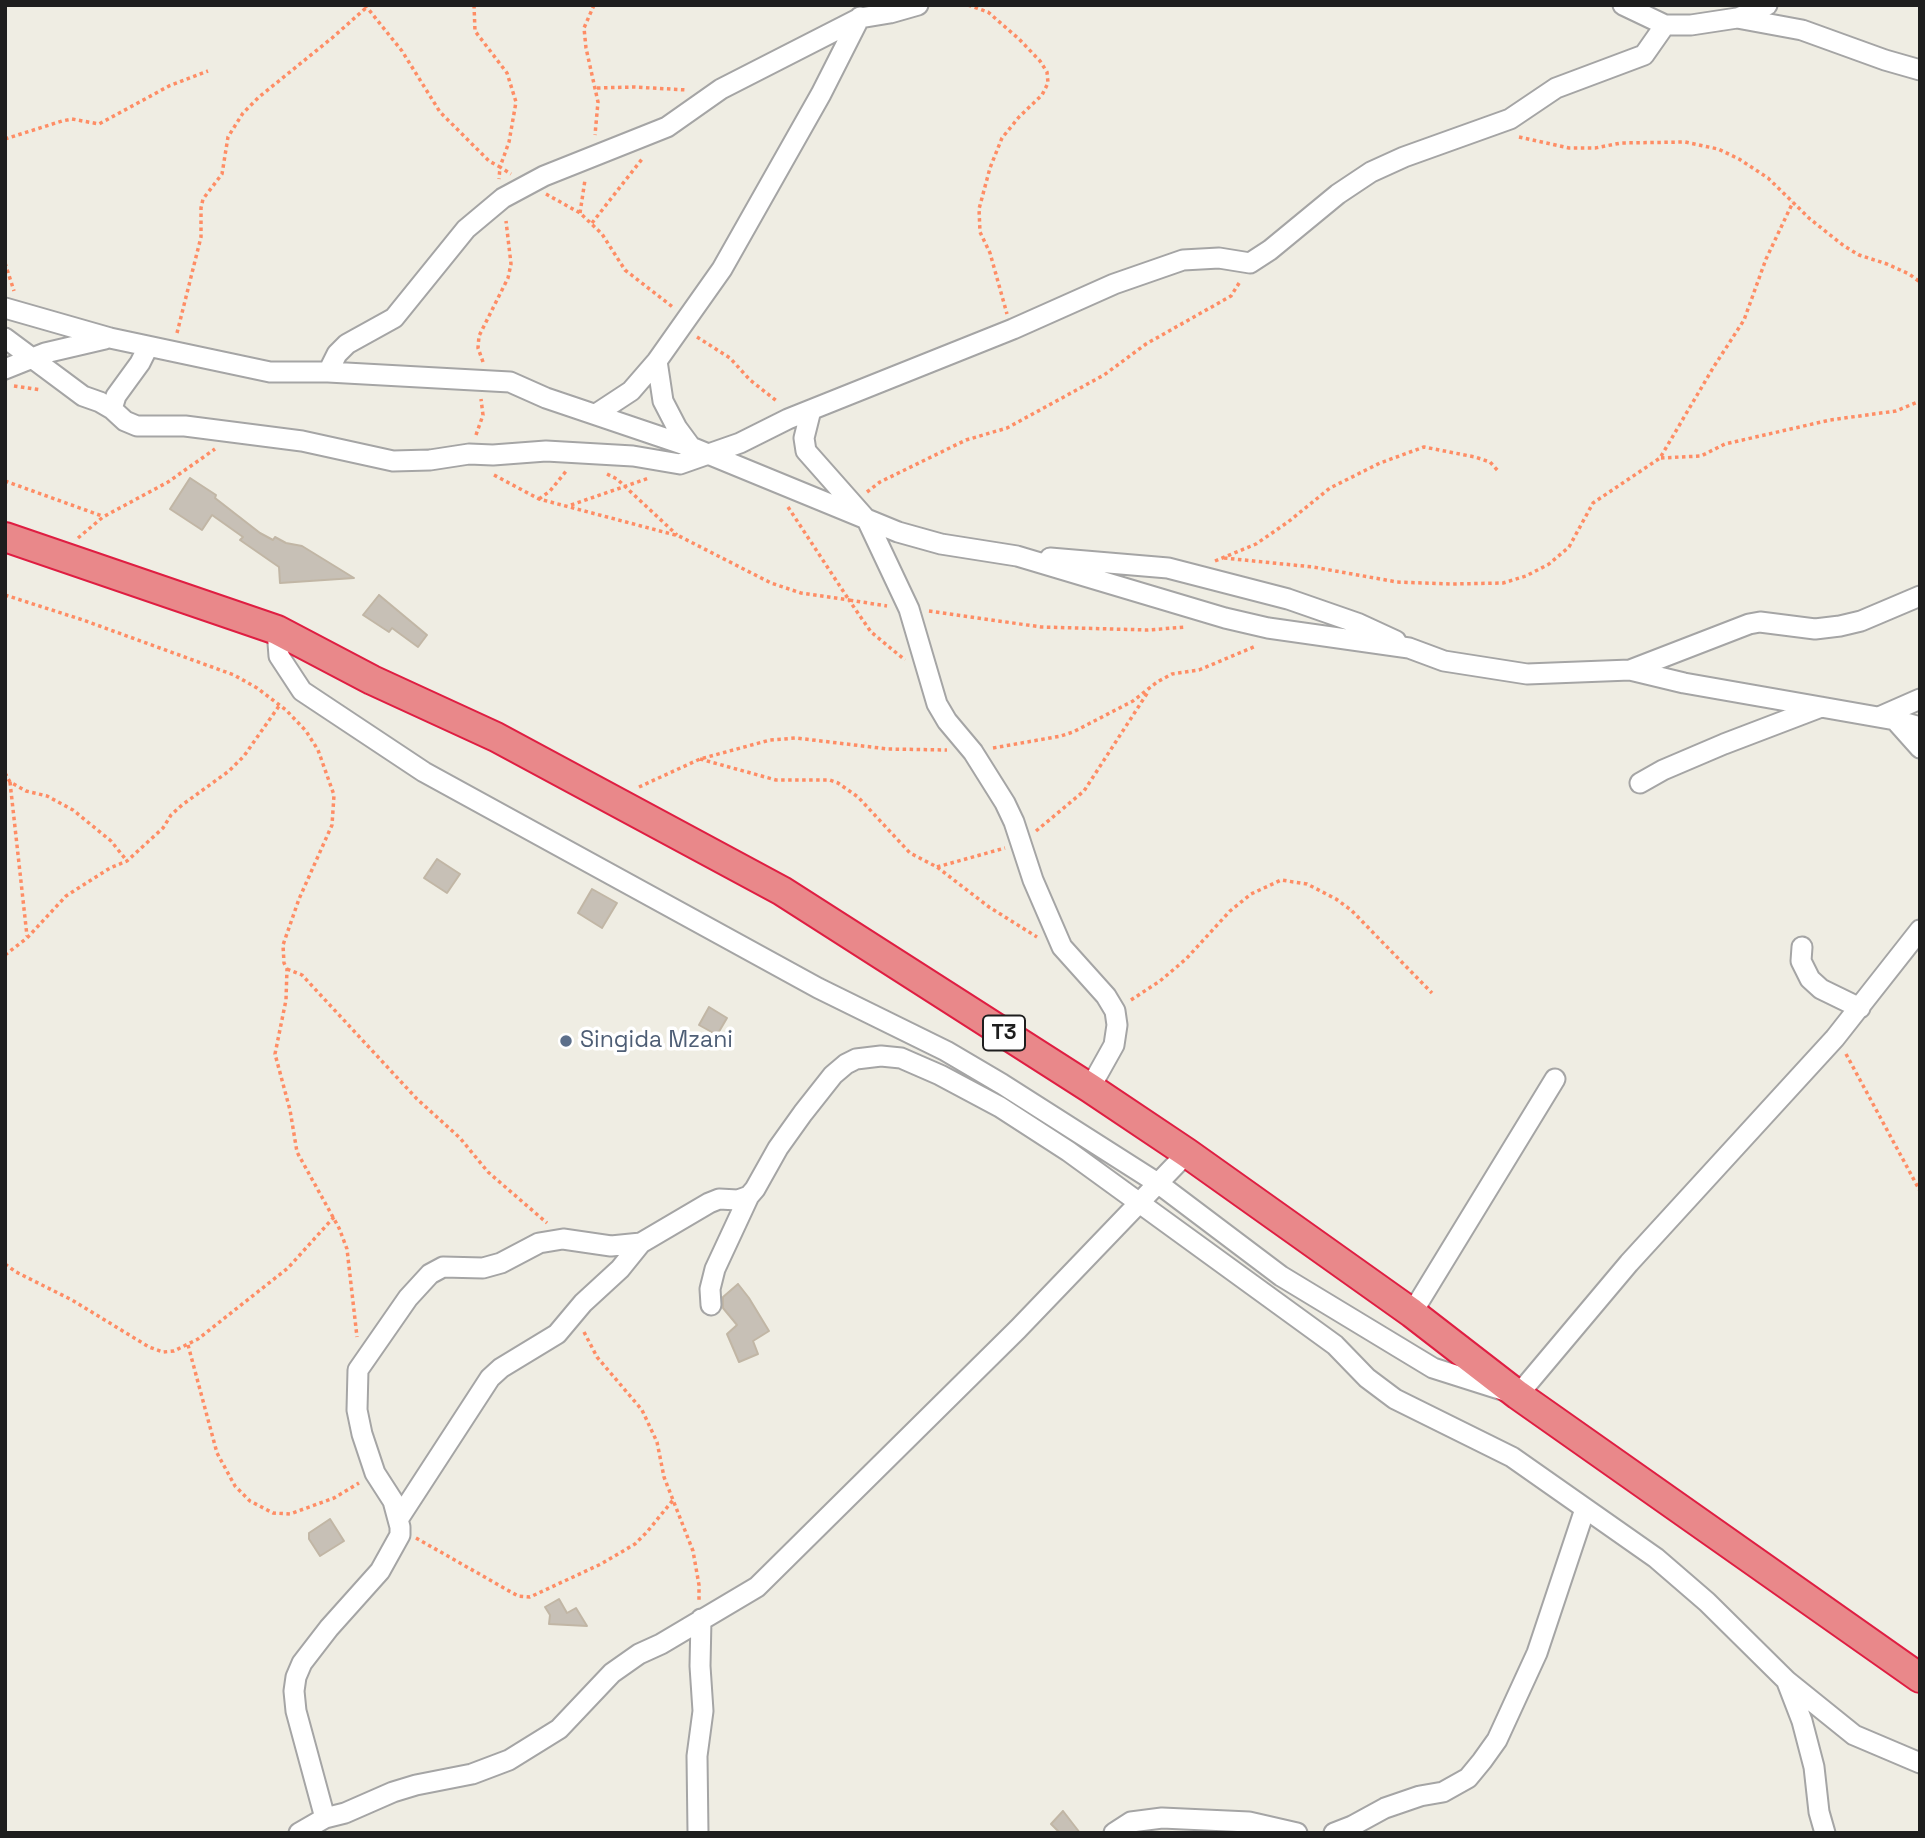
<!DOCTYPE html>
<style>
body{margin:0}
#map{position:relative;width:1925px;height:1838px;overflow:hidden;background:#efede3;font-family:"Space Grotesk",sans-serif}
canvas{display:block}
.frame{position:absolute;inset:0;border:7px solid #1e1e1e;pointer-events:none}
</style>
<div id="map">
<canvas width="1925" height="1838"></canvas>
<div class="frame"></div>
</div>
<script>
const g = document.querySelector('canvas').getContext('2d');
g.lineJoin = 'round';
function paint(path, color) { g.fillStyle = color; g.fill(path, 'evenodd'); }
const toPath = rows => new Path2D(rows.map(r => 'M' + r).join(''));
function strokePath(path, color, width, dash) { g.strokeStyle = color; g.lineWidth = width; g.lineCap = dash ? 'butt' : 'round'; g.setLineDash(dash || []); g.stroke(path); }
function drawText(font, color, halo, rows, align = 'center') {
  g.font = font + ' "Space Grotesk",sans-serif'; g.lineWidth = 7; g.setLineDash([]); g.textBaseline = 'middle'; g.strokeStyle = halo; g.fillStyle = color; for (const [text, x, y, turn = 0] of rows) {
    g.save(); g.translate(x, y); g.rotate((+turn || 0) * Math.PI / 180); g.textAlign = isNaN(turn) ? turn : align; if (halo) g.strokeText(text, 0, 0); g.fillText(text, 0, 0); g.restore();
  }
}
const building = toPath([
 [190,478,216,495,215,498,260,533,273,540,275,537,286,543,302,546,354,578,280,583,279,567,240,540,243,537,212,515,202,530,170,509,190,478],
 [379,595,427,635,418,647,392,628,389,632,363,615,379,595],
 [437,859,460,874,447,893,424,878,437,859],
 [592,889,617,903,602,928,578,913,592,889],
 [709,1007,727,1018,717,1035,699,1025,709,1007],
 [738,1284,749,1298,769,1331,753,1341,758,1354,739,1362,727,1334,737,1325,723,1308,723,1297,738,1284],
 [330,1519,344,1541,320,1556,309,1539,309,1533,330,1519],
 [559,1599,567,1613,576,1608,587,1626,549,1624,550,1615,545,1607,559,1599],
 [1063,1811,1080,1833,1060,1833,1051,1824,1063,1811]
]);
const path = toPath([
 [365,5,402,51,440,112,489,161,500,167,499,179],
 [474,5,475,31,507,73,516,102,509,142,500,167,511,174],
 [594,5,584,28,586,48,598,102,595,135],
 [968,5,988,12,1019,39,1040,61,1047,72,1048,83,1042,95,1019,117,1002,138,990,168,979,209,980,232,990,253,1007,314],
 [597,88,634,87,687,90],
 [1519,137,1569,148,1595,148,1621,143,1685,142,1718,149,1739,159,1768,178,1810,219,1844,246,1859,255,1887,264,1909,274,1920,282],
 [5,139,62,121,72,119,99,124,169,86,208,71],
 [546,194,580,213,602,234,625,270,674,308],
 [580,213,585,180],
 [592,223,642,159],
 [5,263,14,291],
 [177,333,201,237,201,208,203,199,222,174,228,137,243,113,259,97,332,38,367,7],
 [697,337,730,358,750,380,778,402],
 [483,362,478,348,479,336,508,278,511,264,506,221],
 [14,386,41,390],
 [476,435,483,415,481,399],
 [1661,458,1701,456,1725,444,1830,420,1896,411,1920,401],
 [607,474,617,479,677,535],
 [494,475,539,499,679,536,771,583,801,593,849,600,871,632,905,660],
 [5,481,102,516],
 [867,492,880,482,966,440,1007,428,1104,375,1146,344,1231,296,1241,280],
 [539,499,550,491,567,470],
 [571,505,649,478],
 [788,507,849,600,887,606],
 [78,538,103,517,168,482,215,449],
 [1224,558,1313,567,1397,582,1452,584,1503,583,1526,576,1549,564,1569,547,1593,503,1660,458,1713,368,1744,320,1766,259,1793,202],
 [1215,561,1256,544,1288,522,1330,488,1380,463,1424,447,1475,457,1490,462,1499,472],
 [5,595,83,620,234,675,257,688,286,710,306,731,318,750,334,795,332,825,299,899,283,945,284,963,287,969,286,1000,275,1054,290,1110,297,1152,339,1228,347,1249,357,1337],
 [929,611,1041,627,1148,630,1186,627],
 [993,748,1061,736,1073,732,1133,701,1157,682,1172,674,1199,670,1256,646],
 [700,759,776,780,830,780,838,783,858,797,910,853,937,867,989,907,1037,937],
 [5,773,10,782,26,791,47,796,73,810,111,841,127,861],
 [10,782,27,936],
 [639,787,700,759,770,740,796,738,888,749,947,750],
 [1036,831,1084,791,1148,692],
 [937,867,1005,848],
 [5,955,27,938,66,896,110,868,127,861,163,828,171,815,182,805,229,771,244,756,279,706],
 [287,969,302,975,417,1099,460,1138,488,1172,547,1223],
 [1131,1000,1160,981,1186,959,1230,911,1251,894,1281,880,1307,884,1336,899,1351,910,1432,993],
 [1846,1054,1920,1191],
 [5,1264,16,1272,72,1300,149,1347,163,1352,174,1351,198,1339,288,1268,334,1217],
 [584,1332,597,1357,642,1410,657,1442,664,1477,693,1551,699,1585,699,1602],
 [188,1345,217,1453,235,1486,250,1501,273,1513,290,1514,334,1498,359,1483],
 [416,1538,518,1596,530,1597,601,1564,635,1544,647,1532,673,1500]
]);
const minor = toPath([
 [1623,5,1665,25,1691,25,1737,18,1802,30,1885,60,1920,70],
 [1738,18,1767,5],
 [5,308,110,338,270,372,328,372,510,382,546,398,691,447,898,532,941,544,1017,556,1225,618,1268,628,1409,648,1444,661,1527,674,1630,670,1684,683,1895,720,1920,727],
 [5,338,83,396,100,402,112,409,125,421,137,426,185,426,302,441,393,461,430,460,469,454,493,455,546,451,633,456,680,464,740,443,788,419,1013,329,1114,284,1183,260,1219,258,1250,263,1270,250,1338,194,1371,172,1404,157,1510,119,1556,88,1644,55,1665,25],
 [657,361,663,401,677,428,691,447],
 [5,369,45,353,105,339],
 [328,372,337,354,347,344,394,318,466,229,503,198,544,176,667,127,721,89,860,18,890,13,918,5],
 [112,409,116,396,140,363,148,347],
 [811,410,804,438,806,451,867,520,909,609,937,704,947,721,973,752,1005,803,1014,822,1033,880,1062,947,1106,996,1115,1011,1117,1025,1114,1045,1090,1088],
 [596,414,631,391,657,361,722,269,821,94,860,17],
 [1050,558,1168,568,1288,599,1357,623,1396,641],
 [277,630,279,656,302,691,424,772,818,988,946,1051,1002,1084,1159,1184,1281,1276,1433,1368,1518,1395,1629,1263,1835,1038,1920,930],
 [1630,670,1749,624,1760,622,1815,629,1840,626,1861,621,1920,596],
 [1879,717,1920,699],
 [1895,720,1920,748],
 [1640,783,1663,770,1724,744,1821,707],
 [1802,947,1801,961,1810,979,1821,989,1860,1008],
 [711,1305,710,1289,715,1269,749,1196],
 [1412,1313,1555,1079],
 [399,1518,490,1378,501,1368,557,1334,583,1303,620,1269,641,1243,709,1203,719,1199,738,1200,749,1196,755,1189,778,1148,803,1113,833,1075,846,1064,856,1059,881,1056,901,1058,940,1075,1000,1107,1068,1151,1335,1345,1367,1378,1395,1399,1512,1457,1656,1558,1707,1602,1787,1681,1854,1735,1920,1763],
 [1787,1682,1802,1721,1814,1767,1819,1812,1825,1833],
 [325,1818,296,1711,294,1691,296,1677,302,1663,329,1628,380,1571,400,1535,400,1527,393,1501,375,1473,362,1434,357,1410,358,1370,408,1298,430,1274,443,1267,483,1268,501,1263,539,1243,563,1239,611,1246,641,1243],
 [299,1833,325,1818,345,1813,393,1792,416,1785,472,1774,509,1760,559,1729,612,1673,639,1654,661,1644,757,1587,1018,1329,1187,1153],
 [698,1833,697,1756,703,1711,700,1666,701,1619],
 [1114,1833,1131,1822,1162,1818,1249,1822,1297,1833],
 [1334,1833,1352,1826,1385,1808,1420,1796,1443,1792,1468,1778,1482,1761,1497,1740,1537,1653,1585,1509]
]);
const highway = toPath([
 [5,537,277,630,372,680,496,737,782,891,1090,1088,1187,1153,1412,1313,1518,1395,1920,1678]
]);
const markers = [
 [566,1041,7,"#5c6f8a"]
];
const shields = [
 [1004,1033,42]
];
const shieldNames = [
 ["T3",1004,1033]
];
const serviceNames = [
 ["Singida Mzani",580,1041]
];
paint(building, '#c7c0b6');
strokePath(building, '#c1b6a5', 2);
strokePath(minor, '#a5a5a5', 23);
strokePath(highway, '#df1e42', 32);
strokePath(path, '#fe8d65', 3.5, [3.5, 3.5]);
strokePath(minor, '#fff', 19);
strokePath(highway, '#e9888a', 28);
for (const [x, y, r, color] of markers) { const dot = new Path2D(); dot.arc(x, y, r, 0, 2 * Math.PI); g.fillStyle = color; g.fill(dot); strokePath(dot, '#fff', 2.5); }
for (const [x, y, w] of shields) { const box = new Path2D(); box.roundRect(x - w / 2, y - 17.5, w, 35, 5); g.fillStyle = '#fff'; g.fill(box); strokePath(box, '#1e1e1e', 2); }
drawText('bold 21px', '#1e1e1e', null, shieldNames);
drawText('23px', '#4e5e75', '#fff', serviceNames, 'left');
</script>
